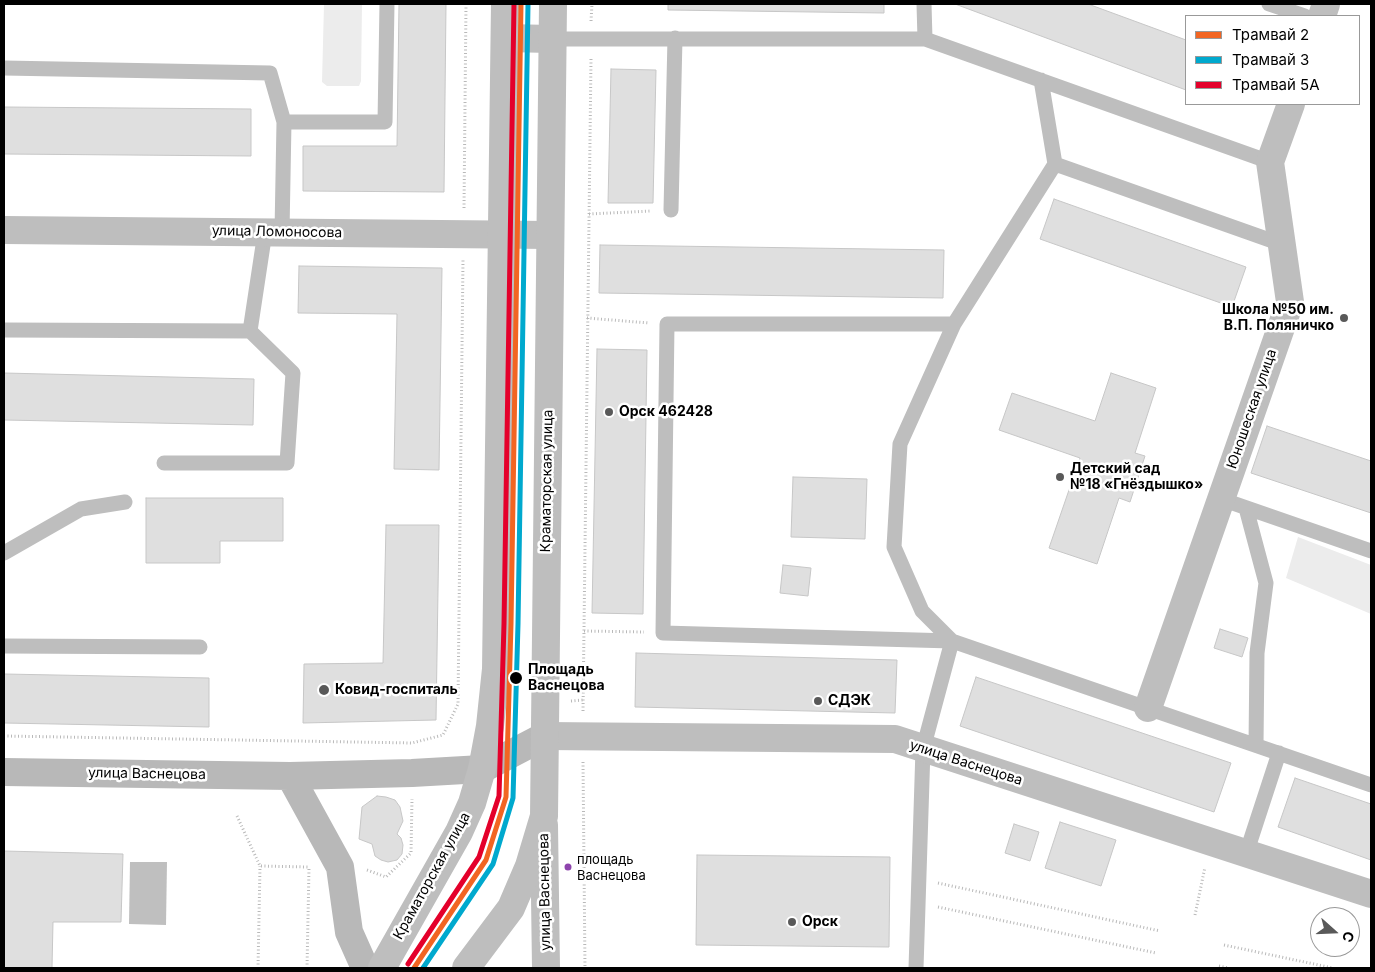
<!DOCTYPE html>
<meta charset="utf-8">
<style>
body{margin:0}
#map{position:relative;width:1375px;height:972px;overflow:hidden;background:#fff;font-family:Inter,sans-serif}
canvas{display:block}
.frame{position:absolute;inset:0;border:5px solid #000;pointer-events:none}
.legend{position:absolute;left:1185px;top:15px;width:175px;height:90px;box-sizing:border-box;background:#fff;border:1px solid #999;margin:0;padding:6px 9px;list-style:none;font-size:15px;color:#000}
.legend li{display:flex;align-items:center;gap:10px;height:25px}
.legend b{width:25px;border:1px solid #999}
.north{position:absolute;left:1310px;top:907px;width:50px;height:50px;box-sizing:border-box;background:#fff;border:1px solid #999;border-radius:50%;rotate:110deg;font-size:14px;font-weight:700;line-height:20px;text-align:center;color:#000}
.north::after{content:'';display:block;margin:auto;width:18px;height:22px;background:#595959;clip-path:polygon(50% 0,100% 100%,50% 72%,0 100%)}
</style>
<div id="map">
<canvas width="1375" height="972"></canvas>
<div class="frame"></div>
<ul class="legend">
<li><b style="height:6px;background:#f26522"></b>Трамвай 2</li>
<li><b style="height:6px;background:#00a9ce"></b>Трамвай 3</li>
<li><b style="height:6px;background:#e4002b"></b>Трамвай 5А</li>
</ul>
<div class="north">С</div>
</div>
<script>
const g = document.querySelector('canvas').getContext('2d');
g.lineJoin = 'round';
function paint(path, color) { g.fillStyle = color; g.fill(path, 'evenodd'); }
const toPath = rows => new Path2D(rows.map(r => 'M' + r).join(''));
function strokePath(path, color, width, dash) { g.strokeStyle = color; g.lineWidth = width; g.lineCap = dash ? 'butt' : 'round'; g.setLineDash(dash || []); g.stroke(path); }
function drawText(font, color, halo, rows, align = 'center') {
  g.font = font + ' Inter,sans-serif'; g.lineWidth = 5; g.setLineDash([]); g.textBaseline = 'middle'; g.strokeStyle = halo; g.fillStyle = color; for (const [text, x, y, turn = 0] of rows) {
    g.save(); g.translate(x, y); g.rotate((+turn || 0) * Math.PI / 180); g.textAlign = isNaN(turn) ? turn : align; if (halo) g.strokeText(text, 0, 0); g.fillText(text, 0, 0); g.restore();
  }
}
const green = toPath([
 [324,4,362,4,361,81,359,86,327,86,322,82],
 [1298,537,1371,565,1371,614,1286,578]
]);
const water = toPath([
 [130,862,167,862,166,925,129,924]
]);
const building = toPath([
 [399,4,446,4,444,192,303,191,303,146,397,146,399,4],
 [668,4,884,4,884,13,668,10,668,4],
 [955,4,1088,4,1186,40,1186,90,955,4],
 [611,69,656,70,653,203,608,203,611,69],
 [4,107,251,109,251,156,4,154,4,107],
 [1054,199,1246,267,1232,307,1040,239,1054,199],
 [600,245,944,250,943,298,599,293,600,245],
 [299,266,442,268,439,470,394,469,397,314,298,313,299,266],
 [597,349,647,350,643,614,592,613,597,349],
 [4,373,254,379,253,425,4,420,4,373],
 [1111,373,1156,388,1135,453,1145,456,1130,502,1119,498,1097,564,1049,548,1080,458,999,430,1012,393,1095,421,1111,373],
 [1267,426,1371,461,1371,513,1251,473,1267,426],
 [793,477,867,479,865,539,791,537,793,477],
 [146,498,283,498,283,541,220,541,220,563,146,563,146,498],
 [386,525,439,525,436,720,303,723,304,664,383,663,386,525],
 [783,565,811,568,808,596,780,593,783,565],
 [1220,629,1248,638,1242,657,1214,648,1220,629],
 [636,653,897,660,895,713,635,707,636,653],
 [4,674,209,678,209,727,4,723,4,674],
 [976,677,1231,763,1214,812,960,726,976,677],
 [1295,778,1371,804,1371,860,1278,827,1295,778],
 [377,796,386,797,395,800,400,807,403,821,397,834,401,838,403,845,402,854,397,860,388,862,381,860,375,856,372,844,359,839,362,807,377,796],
 [1060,822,1116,840,1101,886,1045,868,1060,822],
 [1014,824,1039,832,1030,861,1005,853,1014,824],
 [4,851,123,854,121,922,53,922,52,968,4,968,4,851],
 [697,855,890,857,889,947,696,945,697,855]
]);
const path = toPath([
 [591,21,592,4],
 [464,208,466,4],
 [589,214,651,211],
 [587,318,649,323],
 [584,631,644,632],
 [571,701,583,700],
 [583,711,591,59],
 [4,736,412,743,443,735,458,704,463,259],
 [583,762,585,968],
 [237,816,260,866,309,867],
 [367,870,386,877,411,853,412,799],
 [938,883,1160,931],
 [938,907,1156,953],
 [1195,915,1205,867],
 [1224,945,1333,968],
 [1219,966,1229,968],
 [258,968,260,866],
 [307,968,309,868]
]);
const service = toPath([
 [924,4,925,39],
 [1269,4,1305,16],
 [552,39,925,39,1270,162],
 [4,68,270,73,284,122,282,232],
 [1041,80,1055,164,1281,244],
 [284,122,385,122,387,4],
 [1055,164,954,324,667,324,663,633,952,641,1371,785],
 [671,210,675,38],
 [4,330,250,331,265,232],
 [164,463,287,463,293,373,250,331],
 [1221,499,1371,551],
 [1246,508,1266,583,1257,653,1256,745],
 [4,553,81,509,125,502],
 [4,646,200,647],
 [1246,854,1279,753],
 [916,968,923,749,952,641,922,611,894,547,900,444,954,324]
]);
const minor = toPath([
 [1322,16,1326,4],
 [505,38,552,39],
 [4,230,550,235],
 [1148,708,1290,302,1270,162,1291,104]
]);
const tertiary = toPath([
 [545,736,895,739,1371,894],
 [544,825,546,968]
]);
const secondary = toPath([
 [4,772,290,776,412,773,482,769,545,736],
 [290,776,340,867,349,932,365,968]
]);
const primary = toPath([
 [382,968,459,832,472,803,482,769,490,726,496,669,505,4],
 [466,968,511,908,529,866,544,816,553,4]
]);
const tram1 = toPath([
 [414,968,486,860,506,797,511,624,521,4]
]);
const tram2 = toPath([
 [423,968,493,864,513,798,518,624,528,4]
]);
const tram3 = toPath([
 [408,964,479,857,499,796,504,624,514,4]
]);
const markers = [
 [1344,318,5,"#595959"],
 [609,412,5,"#595959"],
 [1060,477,5,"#595959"],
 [516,678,7,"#000"],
 [324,690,6,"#595959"],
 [818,701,5,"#595959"],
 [568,867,4.5,"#8e44ad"],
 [792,922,5,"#595959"]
];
const busNames = [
 ["площадь",577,860],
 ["Васнецова",577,876]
];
const streetNames = [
 ["улица Ломоносова",277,232,1],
 ["Юношеская улица",1252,409,-71],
 ["Краматорская улица",547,481,-89],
 ["улица Васнецова",966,763,18],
 ["улица Васнецова",147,774,1],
 ["Краматорская улица",432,876,-61],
 ["улица Васнецова",545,892,-91]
];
const poiNames = [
 ["Школа №50 им.",1334,310,"right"],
 ["В.П. Поляничко",1334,326,"right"],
 ["Орск 462428",619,412],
 ["Детский сад",1070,469],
 ["№18 «Гнёздышко»",1070,485],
 ["Ковид-госпиталь",335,690],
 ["СДЭК",828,701],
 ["Орск",802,922]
];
const stopNames = [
 ["Площадь",528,670],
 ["Васнецова",528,686]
];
paint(green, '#ececec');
paint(water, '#bfbfbf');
paint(building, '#dfdfdf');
strokePath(building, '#c7c7c7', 1);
strokePath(path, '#b9b9b9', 3, [1, 2.5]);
strokePath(service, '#bebebe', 15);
strokePath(minor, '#bebebe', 28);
strokePath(tertiary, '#bebebe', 28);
strokePath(secondary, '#b8b8b8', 28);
strokePath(primary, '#bebebe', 28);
strokePath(tram1, '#f26522', 5);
strokePath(tram2, '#00a9ce', 5);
strokePath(tram3, '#e4002b', 5);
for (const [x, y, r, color] of markers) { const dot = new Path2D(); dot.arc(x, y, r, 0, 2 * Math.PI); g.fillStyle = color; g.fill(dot); strokePath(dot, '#fff', 2); }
drawText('13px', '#000', '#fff', busNames, 'left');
drawText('14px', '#000', '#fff', streetNames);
drawText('bold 14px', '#000', '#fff', poiNames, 'left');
drawText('bold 14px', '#000', '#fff', stopNames, 'left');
</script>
